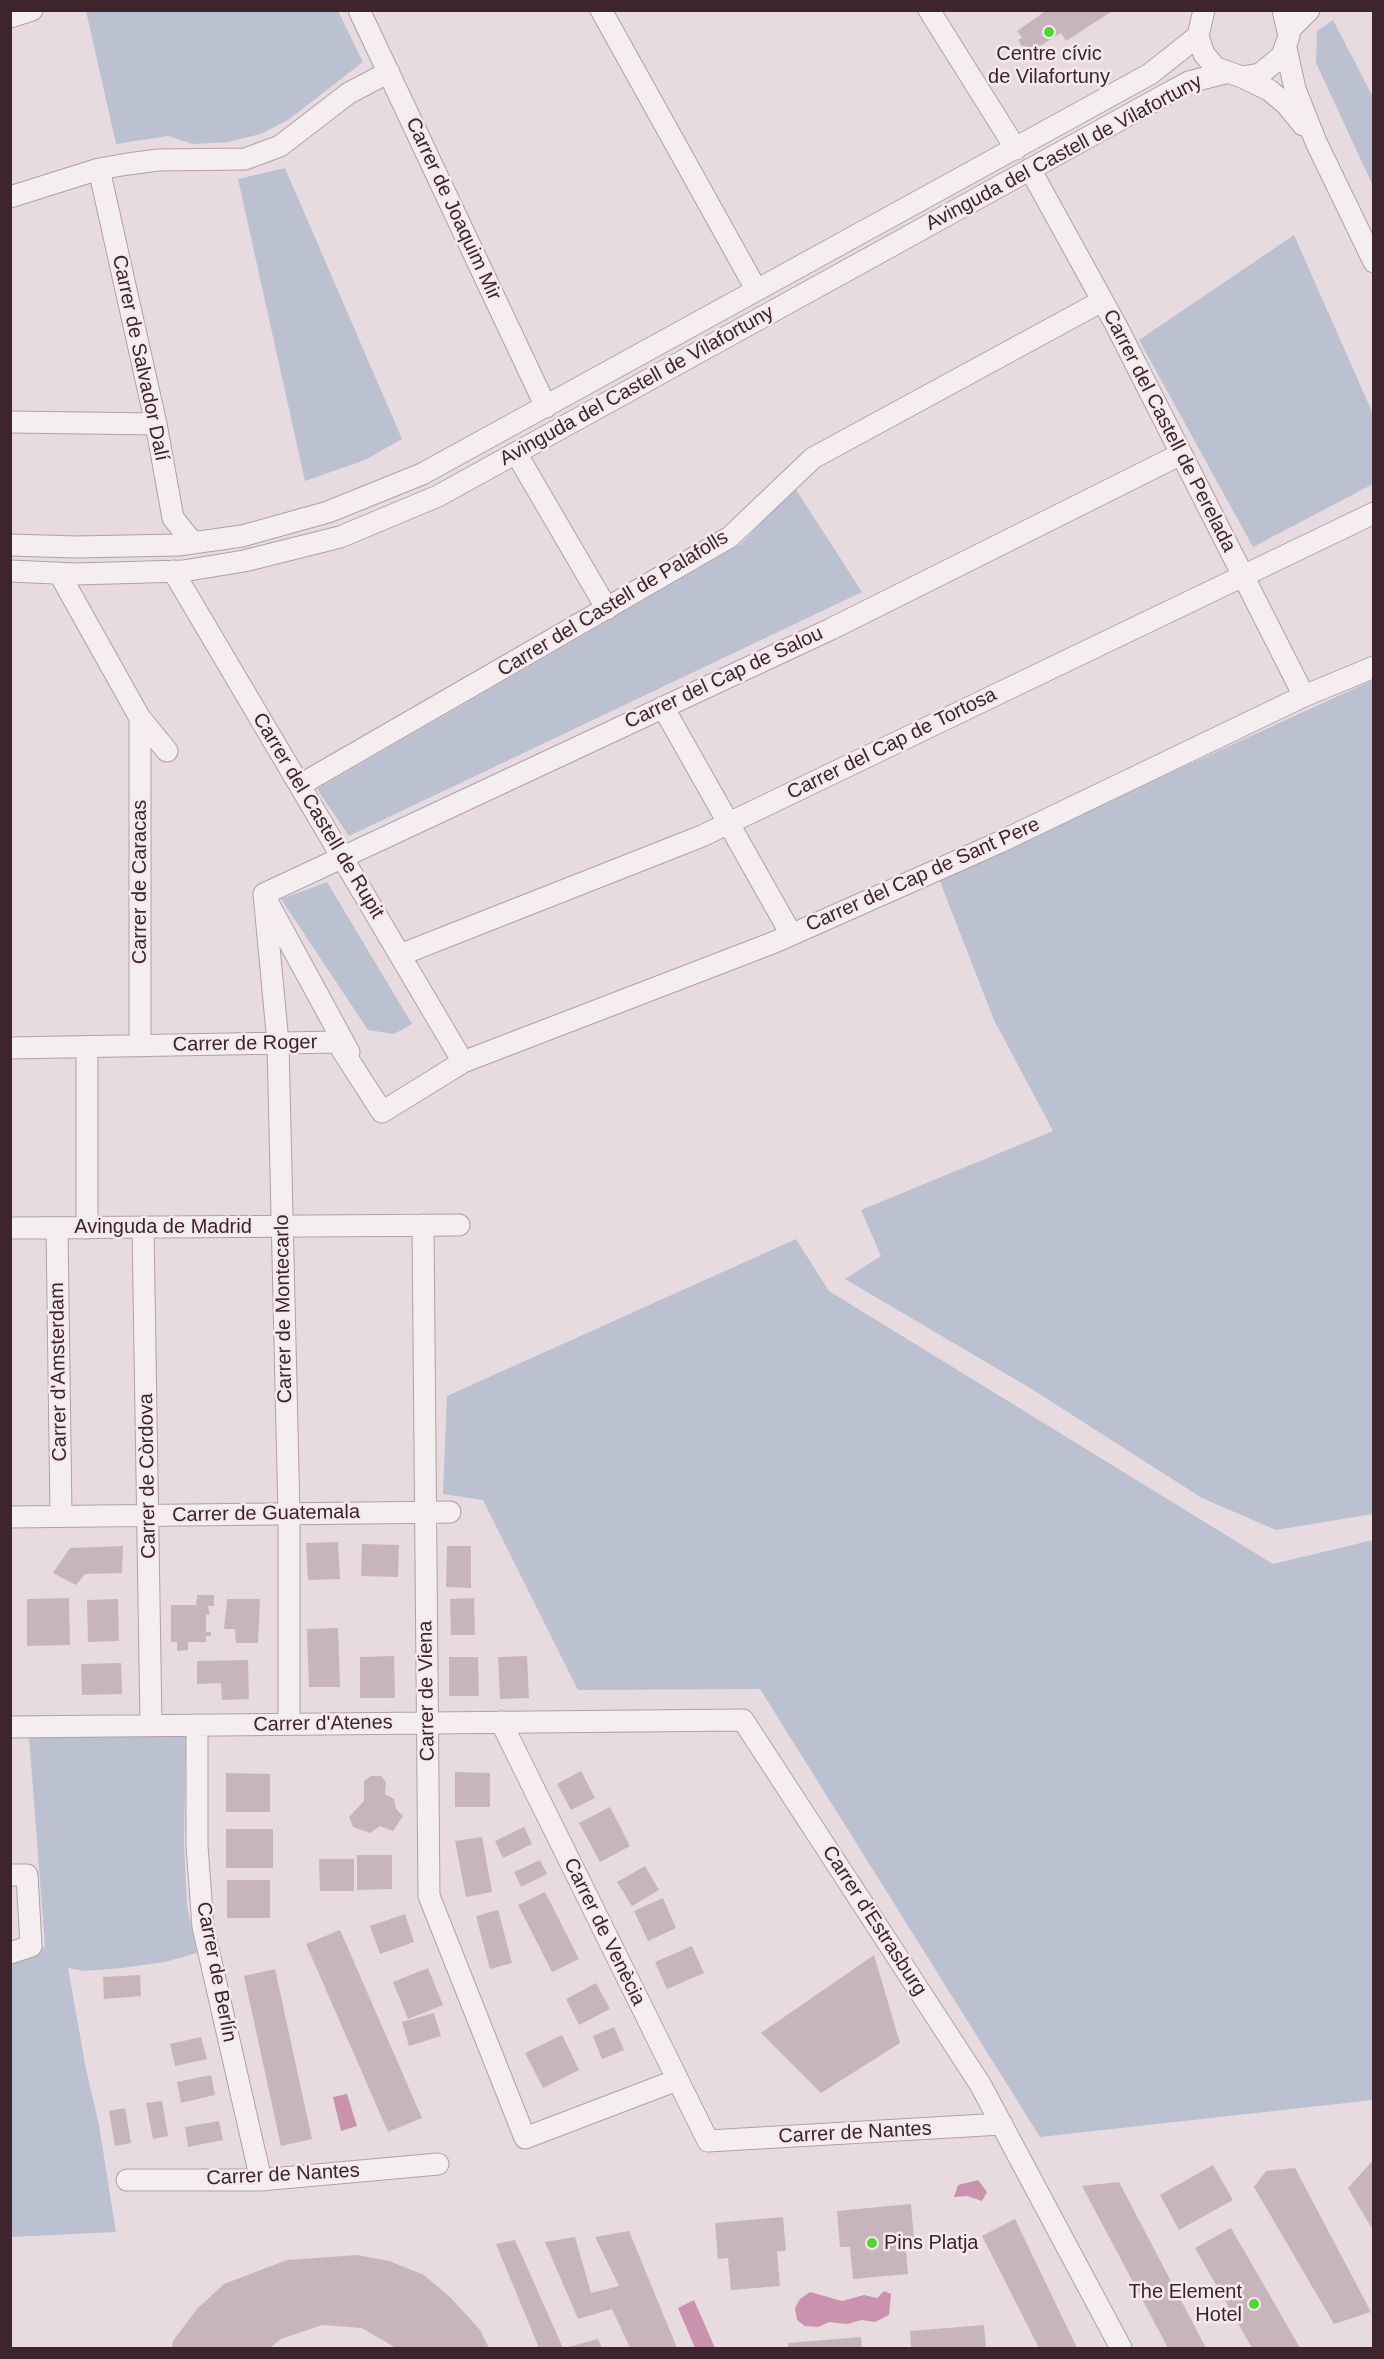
<!DOCTYPE html>
<meta charset="utf-8">
<style>
body{margin:0}
#map{position:relative;width:1384px;height:2359px;overflow:hidden;background:#e7dbdf;font-family:Arial,sans-serif}
canvas{display:block}
.frame{position:absolute;inset:0;border:12px solid #3d242d;pointer-events:none}
</style>
<div id="map">
<canvas width="1384" height="2359"></canvas>
<div class="frame"></div>
</div>
<script>
const g = document.querySelector('canvas').getContext('2d');
g.lineJoin = 'round';
function paint(path, color) { g.fillStyle = color; g.fill(path, 'evenodd'); }
const toPath = rows => new Path2D(rows.map(r => 'M' + r).join(''));
function strokePath(path, color, width, dash) { g.strokeStyle = color; g.lineWidth = width; g.lineCap = dash ? 'butt' : 'round'; g.setLineDash(dash || []); g.stroke(path); }
function drawText(font, color, halo, rows, align = 'center') {
  g.font = font + ' Arial,sans-serif'; g.lineWidth = 5; g.setLineDash([]); g.textBaseline = 'middle'; g.strokeStyle = halo; g.fillStyle = color; for (const [text, x, y, turn = 0] of rows) {
    g.save(); g.translate(x, y); g.rotate((+turn || 0) * Math.PI / 180); g.textAlign = isNaN(turn) ? turn : align; if (halo) g.strokeText(text, 0, 0); g.fillText(text, 0, 0); g.restore();
  }
}
const green = toPath([
 [86,11,338,11,363,62,288,120,261,134,228,142,193,144,168,136,116,144],
 [1333,20,1373,97,1373,186,1316,63,1317,31],
 [285,168,402,439,365,460,305,481,238,179],
 [1294,235,1373,414,1373,484,1253,547,1139,340],
 [795,488,862,592,349,836,317,789,741,544],
 [1373,680,1373,1514,1276,1530,1202,1498,1030,1388,845,1279,881,1256,861,1210,1053,1131,994,1020,939,879],
 [327,882,412,1024,394,1034,368,1030,281,899],
 [796,1239,829,1291,1273,1564,1373,1540,1373,2100,1040,2137,760,1689,578,1690,483,1500,443,1494,447,1396],
 [130,1736,186,1737,184,1844,187,1905,197,1953,165,1962,122,1968,84,1971,68,1968,86,2069,99,2125,116,2232,11,2237,11,1963,32,1956,45,1946,29,1737]
]);
const water = toPath([
 [347,2094,357,2126,341,2131,333,2097],
 [978,2180,987,2192,982,2201,967,2196,954,2197,958,2185],
 [884,2291,891,2294,889,2315,875,2322,862,2320,847,2324,829,2322,818,2327,805,2326,797,2320,795,2308,800,2299,810,2292,842,2301,864,2295,877,2298],
 [694,2300,715,2348,695,2348,678,2308]
]);
const building = toPath([
 [1047,10,1114,10,1066,41,1061,33,1027,54,1018,40,1022,38,1017,31],
 [338,1542,340,1579,308,1580,306,1543],
 [362,1544,399,1545,398,1577,361,1576],
 [123,1546,122,1573,85,1574,76,1585,53,1573,70,1548],
 [447,1546,471,1546,471,1588,446,1587],
 [197,1595,214,1595,214,1606,208,1606,210,1615,206,1614,206,1632,211,1632,211,1636,206,1636,206,1642,188,1642,188,1650,177,1651,177,1642,171,1642,171,1605,196,1605],
 [69,1598,70,1645,27,1646,27,1599],
 [474,1598,475,1635,451,1635,450,1599],
 [118,1599,119,1641,88,1642,87,1600],
 [227,1599,260,1599,258,1643,236,1643,235,1629,224,1629],
 [338,1628,340,1687,309,1687,307,1629],
 [394,1656,395,1698,360,1698,360,1657],
 [527,1656,529,1698,500,1699,498,1657],
 [449,1657,478,1657,479,1696,449,1696],
 [248,1660,249,1699,222,1700,221,1683,197,1684,197,1661],
 [121,1663,122,1694,82,1695,81,1664],
 [581,1771,595,1798,571,1810,557,1784],
 [455,1772,490,1773,490,1807,455,1807],
 [226,1773,270,1774,270,1812,226,1812],
 [371,1776,381,1776,386,1782,385,1794,394,1799,396,1809,403,1816,393,1831,380,1826,370,1833,353,1827,349,1817,364,1801,364,1781],
 [610,1807,630,1846,600,1862,579,1823],
 [524,1827,532,1844,503,1858,495,1841],
 [226,1829,273,1829,273,1868,226,1868],
 [482,1837,492,1892,466,1897,455,1841],
 [357,1855,392,1855,392,1889,357,1890],
 [319,1859,354,1859,354,1891,320,1891],
 [540,1860,547,1874,521,1887,514,1872],
 [645,1866,659,1890,632,1906,617,1882],
 [227,1880,270,1880,270,1918,227,1918],
 [545,1892,579,1959,552,1972,518,1905],
 [663,1898,676,1928,648,1941,634,1911],
 [498,1910,512,1963,490,1969,476,1916],
 [405,1914,414,1942,380,1954,370,1926],
 [340,1930,422,2118,388,2132,306,1944],
 [692,1946,704,1973,667,1989,655,1962],
 [874,1955,900,2043,821,2093,761,2033],
 [428,1968,443,2005,408,2019,393,1982],
 [275,1969,312,2139,281,2146,244,1976],
 [140,1975,141,1996,104,1999,103,1977],
 [596,1983,610,2009,579,2025,566,1999],
 [434,2013,441,2036,409,2046,402,2022],
 [614,2027,624,2050,602,2059,593,2036],
 [562,2035,579,2070,543,2088,525,2053],
 [201,2037,207,2059,175,2066,170,2044],
 [211,2075,215,2095,181,2103,177,2082],
 [162,2101,168,2136,153,2139,146,2103],
 [125,2108,131,2143,115,2146,109,2111],
 [219,2121,223,2140,188,2147,185,2127],
 [1374,2159,1374,2232,1348,2188],
 [1213,2165,1233,2200,1179,2230,1160,2195],
 [1295,2168,1371,2312,1334,2324,1254,2187,1266,2171],
 [1119,2182,1206,2348,1168,2348,1082,2186],
 [911,2204,914,2239,905,2240,908,2274,853,2279,850,2247,840,2247,837,2211],
 [783,2217,786,2251,777,2251,780,2286,731,2290,728,2258,718,2259,715,2223],
 [1015,2219,1077,2348,1039,2348,982,2236],
 [1231,2228,1300,2348,1252,2348,1195,2248],
 [629,2231,677,2348,630,2348,612,2309,578,2319,545,2242,575,2237,591,2293,619,2286,595,2237],
 [515,2240,563,2348,539,2348,496,2244],
 [357,2255,389,2261,424,2275,451,2298,480,2330,489,2348,396,2348,362,2328,322,2325,281,2339,270,2348,172,2348,173,2341,197,2309,224,2284,287,2260],
 [984,2325,986,2348,911,2348,910,2331],
 [861,2337,862,2348,788,2348,788,2343],
 [598,2339,602,2348,564,2348]
]);
const minor = toPath([
 [359,10,546,407],
 [601,10,756,289],
 [929,10,1016,149],
 [1204,10,1198,36,1204,54,1216,68,1242,77,1260,74,1282,56,1289,36,1283,10],
 [10,17,32,10],
 [1289,30,1309,10],
 [1286,48,1295,89,1316,142,1374,262],
 [1242,77,1269,90,1286,104,1303,125],
 [99,169,156,424,173,518,193,543],
 [1030,169,1117,327,1304,696],
 [10,197,99,169,128,164,158,160,245,159,280,146,349,93,389,72],
 [10,422,156,424],
 [516,453,607,609],
 [10,545,76,547,178,545,242,536,328,512,422,474,1150,74,1198,36],
 [10,571,76,574,183,571,244,561,340,537,438,496,1163,96,1189,82,1225,73],
 [173,571,463,1062],
 [59,573,140,718,167,751],
 [663,707,791,934],
 [300,785,730,537,813,458,1102,301],
 [264,894,831,629,1181,454],
 [264,894,278,1043,289,1514,289,1724],
 [268,903,349,1052],
 [400,955,702,836,1374,513],
 [140,1046,140,718],
 [87,1047,87,1228],
 [10,1048,337,1042,382,1112,463,1062,775,942,1000,842,1304,696,1374,667],
 [423,1225,429,1896,525,2138,677,2080],
 [143,1227,151,1725],
 [10,1228,459,1225],
 [57,1228,61,1516],
 [10,1517,450,1512],
 [501,1722,708,2141,1002,2124],
 [197,1725,197,1846,203,1927,261,2180],
 [10,1727,743,1720,980,2084,1121,2348],
 [10,1875,27,1875,31,1946,10,1953],
 [127,2180,261,2180,438,2164]
]);
const markers = [
 [1049,32,6,"#4dd635"],
 [872,2243,6,"#4dd635"],
 [1254,2304,6,"#4dd635"]
];
const poiNames = [
 ["Centre cívic",1049,54],
 ["de Vilafortuny",1049,77],
 ["Pins Platja",884,2243,"left"],
 ["The Element",1242,2292,"right"],
 ["Hotel",1242,2315,"right"]
];
const streetNames = [
 ["Avinguda del Castell de Vilafortuny",1064,153,-28],
 ["Carrer de Joaquim Mir",453,209,65],
 ["Carrer de Salvador Dalí",140,358,78],
 ["Avinguda del Castell de Vilafortuny",637,386,-29],
 ["Carrer del Castell de Perelada",1169,431,63],
 ["Carrer del Castell de Palafolls",613,604,-31],
 ["Carrer del Cap de Salou",724,678,-25],
 ["Carrer del Cap de Tortosa",892,744,-26],
 ["Carrer del Castell de Rupit",318,816,59],
 ["Carrer del Cap de Sant Pere",923,875,-24],
 ["Carrer de Caracas",140,882,-90],
 ["Carrer de Roger",245,1044,-1],
 ["Avinguda de Madrid",163,1227],
 ["Carrer de Montecarlo",284,1309,-91],
 ["Carrer d'Amsterdam",59,1372,-91],
 ["Carrer de Còrdova",148,1476,-91],
 ["Carrer de Guatemala",266,1514,-1],
 ["Carrer de Viena",427,1691,-91],
 ["Carrer d'Atenes",323,1724,-1],
 ["Carrer d'Estrasburg",874,1921,57],
 ["Carrer de Venècia",604,1932,64],
 ["Carrer de Berlín",216,1972,79],
 ["Carrer de Nantes",855,2133,-3],
 ["Carrer de Nantes",283,2175,-3]
];
paint(green, '#bbc1d1');
paint(water, '#ca93ad');
paint(building, '#c7b5bb');
strokePath(minor, '#b1a0a6', 23);
strokePath(minor, '#f5eef0', 21);
for (const [x, y, r, color] of markers) { const dot = new Path2D(); dot.arc(x, y, r, 0, 2 * Math.PI); g.fillStyle = color; g.fill(dot); strokePath(dot, '#f4eaee', 2); }
drawText('20px', '#3d242d', '#f4eaee', poiNames);
drawText('20px', '#3d242d', '#f4eaee', streetNames);
</script>
